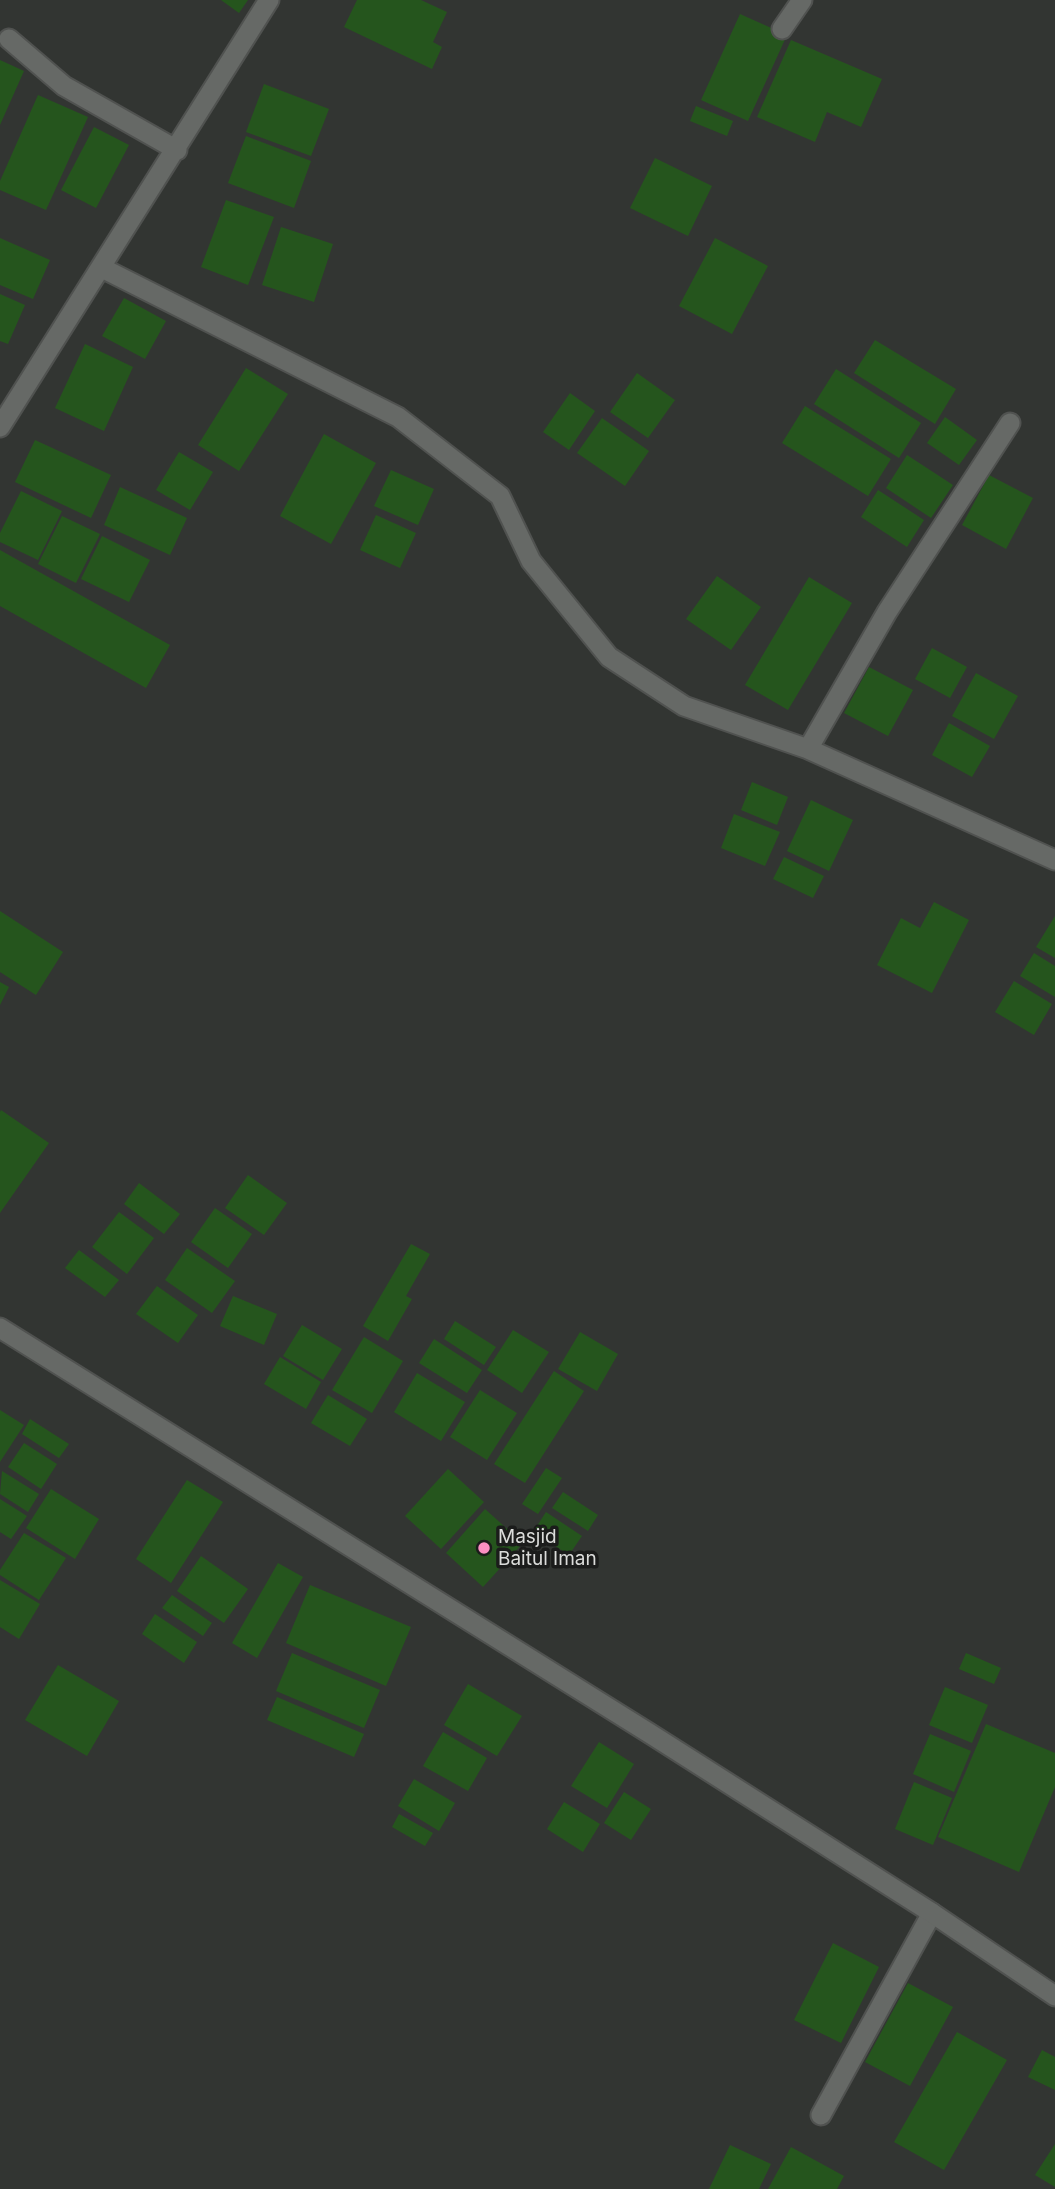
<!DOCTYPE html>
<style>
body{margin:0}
canvas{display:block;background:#323532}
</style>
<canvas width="1055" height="2189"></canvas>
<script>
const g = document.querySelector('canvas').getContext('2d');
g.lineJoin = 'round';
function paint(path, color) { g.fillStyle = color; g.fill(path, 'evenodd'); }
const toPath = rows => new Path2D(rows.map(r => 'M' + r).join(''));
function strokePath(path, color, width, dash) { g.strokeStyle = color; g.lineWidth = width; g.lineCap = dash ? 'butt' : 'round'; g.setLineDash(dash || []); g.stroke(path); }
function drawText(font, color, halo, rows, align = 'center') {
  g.font = font + ' Inter,sans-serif'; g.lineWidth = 7; g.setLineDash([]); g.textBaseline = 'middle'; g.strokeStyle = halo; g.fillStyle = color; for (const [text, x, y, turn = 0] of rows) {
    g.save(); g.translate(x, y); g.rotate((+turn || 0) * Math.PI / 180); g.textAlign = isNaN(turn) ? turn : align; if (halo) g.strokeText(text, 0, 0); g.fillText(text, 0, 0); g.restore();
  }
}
const building = toPath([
 [221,0,248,0,239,13],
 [357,0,421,0,447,12,433,42,442,47,432,69,344,27],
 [740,14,787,35,748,121,701,100],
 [791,40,882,79,861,127,827,112,815,142,757,117],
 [0,60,24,71,0,125],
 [264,84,329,109,311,156,246,132],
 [38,95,88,117,46,210,0,190,0,181],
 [696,106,733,121,727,136,690,121],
 [94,127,129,145,96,208,61,190],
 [246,136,311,161,294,208,228,183],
 [655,158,712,186,688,236,630,208],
 [226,200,274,217,248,285,201,267],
 [281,227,333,244,314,302,262,285],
 [0,238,50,260,33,299,0,285],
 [715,238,768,266,732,334,679,306],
 [0,294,25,305,8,344,0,341],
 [124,298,166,321,145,359,102,336],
 [875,340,956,389,935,424,854,373],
 [85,344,133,367,104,431,55,408],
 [246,368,288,394,239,471,198,445],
 [836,369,921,423,899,458,814,404],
 [637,373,675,400,648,438,610,412],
 [570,393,595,411,569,450,543,432],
 [805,406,891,459,868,496,782,443],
 [945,417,977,440,959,465,927,443],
 [602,418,649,451,625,486,577,453],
 [324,434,376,463,331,544,280,516],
 [35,440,111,475,91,518,15,482],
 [179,452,213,472,190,510,156,490],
 [907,455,953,485,931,518,886,488],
 [391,470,434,489,418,525,374,506],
 [989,475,1033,498,1006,549,962,525],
 [120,487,187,518,170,555,104,525],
 [878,490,924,520,907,547,861,517],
 [21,491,62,511,38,560,0,542,0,533],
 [376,515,416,533,400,568,360,550],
 [62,516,100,534,76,583,38,564],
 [102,536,150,560,129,602,81,579],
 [0,550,170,645,146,688,0,606],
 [717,576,761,607,731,650,686,619],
 [809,577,852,603,788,710,745,685],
 [932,648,967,667,950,698,915,679],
 [869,667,913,690,888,736,844,713],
 [976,673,1018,696,994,739,952,716],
 [949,723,990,746,972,777,932,755],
 [752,782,788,797,777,825,741,810],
 [811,800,853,820,829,871,787,851],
 [734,814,780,832,765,866,721,848],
 [784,857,824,876,813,898,773,879],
 [934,902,969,920,932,993,877,965,901,918,920,928],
 [0,911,63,952,36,995,0,972],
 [1055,916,1055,958,1036,947],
 [1034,953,1055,966,1055,997,1020,976],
 [1014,981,1052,1004,1034,1035,995,1012],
 [0,982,9,987,0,1005],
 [1,1110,49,1143,0,1213,0,1112],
 [248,1175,287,1203,264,1235,225,1208],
 [139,1183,180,1214,164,1234,124,1204],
 [215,1208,252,1234,228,1268,191,1242],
 [119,1212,154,1238,127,1274,92,1247],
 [411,1244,430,1254,406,1296,412,1299,388,1341,363,1326],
 [187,1248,235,1281,212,1313,165,1280],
 [79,1250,119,1280,105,1297,65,1268],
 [157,1286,198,1315,178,1343,136,1314],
 [233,1296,277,1314,264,1345,220,1326],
 [455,1321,496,1347,484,1365,444,1339],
 [302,1325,342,1349,323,1380,283,1356],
 [513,1330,549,1352,522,1393,487,1370],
 [580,1332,618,1354,597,1391,558,1369],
 [364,1337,403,1361,372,1413,332,1390],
 [434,1339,482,1370,467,1393,419,1363],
 [280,1357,321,1382,306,1409,264,1384],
 [554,1371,584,1391,525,1483,494,1464],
 [417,1373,465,1402,441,1441,394,1412],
 [480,1390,517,1413,487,1460,450,1437],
 [328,1395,367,1419,350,1446,311,1423],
 [0,1410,24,1425,0,1462],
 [30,1419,69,1444,59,1458,22,1434],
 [24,1443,57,1464,41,1489,8,1467],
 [546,1468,562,1478,538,1514,522,1504],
 [448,1469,484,1502,441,1549,405,1516],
 [2,1471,39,1494,28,1512,0,1494],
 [187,1480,223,1502,171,1583,136,1559],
 [51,1489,99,1519,75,1559,26,1528],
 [563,1492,598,1515,588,1531,552,1508],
 [0,1499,27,1516,11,1539,0,1532],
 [485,1509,523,1543,483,1587,446,1553],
 [546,1512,582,1536,569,1555,533,1532],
 [24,1533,66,1558,39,1600,0,1575,0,1570],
 [201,1556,248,1589,224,1623,177,1591],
 [278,1563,303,1577,257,1658,232,1643],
 [0,1580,40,1604,19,1639,0,1627],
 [310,1585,411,1627,386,1686,286,1643],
 [172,1595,212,1623,203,1636,162,1608],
 [155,1614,197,1642,184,1663,142,1634],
 [292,1653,380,1690,364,1728,276,1691],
 [966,1653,1001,1668,994,1684,959,1669],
 [58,1665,119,1701,87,1756,25,1720],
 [468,1684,522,1716,497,1756,444,1725],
 [945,1687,988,1705,972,1743,929,1725],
 [277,1697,364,1734,354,1757,267,1720],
 [986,1724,1055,1753,1055,1787,1019,1872,938,1837],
 [443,1732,487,1758,468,1791,423,1766],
 [930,1734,971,1751,954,1792,913,1774],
 [599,1742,634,1764,607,1808,571,1786],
 [414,1779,455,1803,439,1831,398,1806],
 [914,1782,952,1798,933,1845,895,1829],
 [624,1792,651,1809,631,1840,604,1823],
 [564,1802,600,1824,583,1852,547,1829],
 [399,1814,433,1833,425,1846,392,1827],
 [833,1943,879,1967,841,2043,794,2020],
 [908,1983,953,2007,910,2086,865,2062],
 [957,2032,1007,2060,944,2170,894,2142],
 [1042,2050,1055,2057,1055,2090,1028,2077],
 [1055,2144,1055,2187,1035,2175],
 [730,2145,771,2164,759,2189,709,2189],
 [791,2147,844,2176,837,2189,768,2189]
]);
const minor = toPath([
 [782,29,802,0],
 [9,39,64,86,177,150],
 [102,268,398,417,500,496,531,561,609,657,684,706,808,749,1055,860],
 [0,427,269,0],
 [808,749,887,612,1010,423],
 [821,2115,932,1913]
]);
const secondary = toPath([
 [0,1328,649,1733,932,1913,1055,1996]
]);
const markers = [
 [484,1548,7,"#fc8fc2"]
];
const poiNames = [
 ["Masjid",498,1537],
 ["Baitul Iman",498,1559]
];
paint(building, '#25551d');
strokePath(minor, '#505250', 23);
strokePath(secondary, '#505250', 23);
strokePath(minor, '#666966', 19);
strokePath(secondary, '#666966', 19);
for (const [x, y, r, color] of markers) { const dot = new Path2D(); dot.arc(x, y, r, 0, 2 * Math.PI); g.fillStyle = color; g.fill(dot); strokePath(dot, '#1b1c1b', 2.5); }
drawText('19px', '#dbdcda', '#1b1c1b', poiNames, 'left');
</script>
